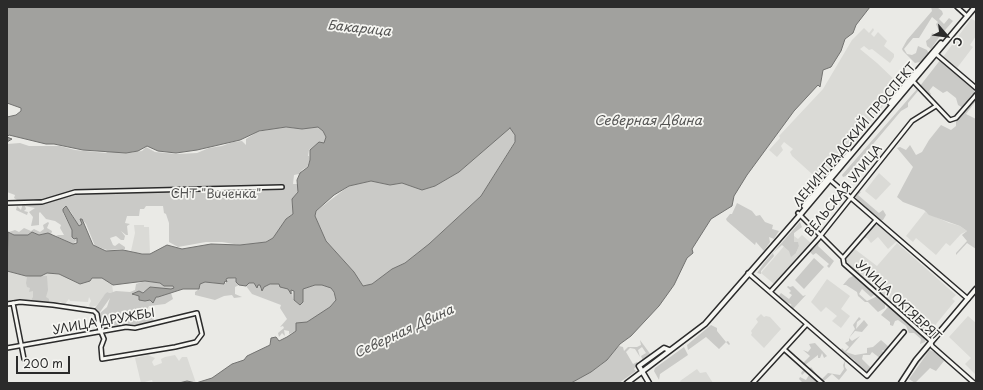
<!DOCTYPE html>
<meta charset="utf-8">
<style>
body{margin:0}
#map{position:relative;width:983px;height:390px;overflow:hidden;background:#eaeae6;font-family:"Playpen Sans",sans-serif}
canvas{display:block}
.frame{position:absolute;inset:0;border:8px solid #2b2b2b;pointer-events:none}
.north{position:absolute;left:927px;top:16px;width:40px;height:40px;-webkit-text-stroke:3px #f6f6f2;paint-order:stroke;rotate:118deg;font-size:11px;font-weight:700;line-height:16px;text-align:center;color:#2b2b2b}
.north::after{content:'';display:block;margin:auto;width:14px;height:18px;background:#2b2b2b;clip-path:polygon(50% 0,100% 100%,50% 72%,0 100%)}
.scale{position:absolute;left:16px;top:356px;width:54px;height:18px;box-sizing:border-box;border:2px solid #2b2b2b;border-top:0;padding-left:5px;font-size:12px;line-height:14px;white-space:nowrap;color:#2b2b2b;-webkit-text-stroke:3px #f6f6f2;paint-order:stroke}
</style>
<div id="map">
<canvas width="983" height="390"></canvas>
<div class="frame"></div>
<div class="north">С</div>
<div class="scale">200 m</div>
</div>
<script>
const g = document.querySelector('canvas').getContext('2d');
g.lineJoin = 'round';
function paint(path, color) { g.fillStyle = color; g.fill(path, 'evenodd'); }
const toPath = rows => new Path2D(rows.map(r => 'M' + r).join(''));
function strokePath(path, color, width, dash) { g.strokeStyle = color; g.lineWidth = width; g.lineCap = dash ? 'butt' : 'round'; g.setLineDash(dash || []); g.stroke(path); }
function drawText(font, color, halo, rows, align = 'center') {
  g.font = font + ' "Playpen Sans",sans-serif'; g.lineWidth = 3.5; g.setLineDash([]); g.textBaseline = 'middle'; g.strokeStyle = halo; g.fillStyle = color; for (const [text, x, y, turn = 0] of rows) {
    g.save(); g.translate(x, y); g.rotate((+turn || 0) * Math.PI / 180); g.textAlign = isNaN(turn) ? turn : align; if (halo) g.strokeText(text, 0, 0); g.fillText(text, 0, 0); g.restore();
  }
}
const built = toPath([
 [971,19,976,21,976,36,970,45,973,47,957,68,943,57],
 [864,28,869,33,873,28,874,30,871,34,874,37,878,32,887,41,884,46,894,54,894,57,890,63,872,49,869,50,864,46,860,49,877,63,898,83,890,92,887,101,821,182,792,156,790,152,793,149,784,142,781,146,783,150,777,157,769,150,780,138,779,136,823,89,852,40],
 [879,173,891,184,876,200,865,191],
 [925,212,949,223,960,226,967,231,961,234,950,246,946,243,936,255,916,238,913,242,906,236],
 [874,222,897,241,888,249,878,237,871,243,867,238,863,238,862,236],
 [134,225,144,225,144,227,149,227,150,254,136,253,131,251,135,233],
 [802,235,812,244,774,284,761,273,785,245,796,253,799,246,798,243,794,242,794,236,798,239],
 [897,243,956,295,952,299,955,301,932,329,928,327,922,335,847,268,848,263,843,257,852,247,877,266],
 [7,271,26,276,44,275,47,273,59,274,80,284,90,280,92,278,105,278,112,284,113,292,110,293,107,292,96,306,90,307,89,305,91,301,89,297,88,302,70,301,69,299,65,304,60,302,49,304,40,302,7,302],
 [827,279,850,296,841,309,850,316,841,328,832,321,837,316,826,307,821,312,811,302],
 [133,310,138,310,140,313,137,316,130,319,128,324,131,325,132,328,126,327,107,330,108,325,122,319,122,315,120,314,122,311],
 [761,314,764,317,766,316,770,317,781,329,764,348,751,335,752,333,751,331,758,322,756,319],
 [968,316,976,323,976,375,965,364,971,358,949,337],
 [148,355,155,358,152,362,154,366,162,363,161,359,165,357,175,355,179,361,182,357,187,357,196,383,187,381,179,383,153,383,152,380,141,383,135,358],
 [697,369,700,373,706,372,713,383,681,383,680,381]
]);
const green = toPath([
 [931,7,937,7,942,11,943,14,939,19,944,24,949,18,953,21,940,36,931,49,927,46,926,41,930,38,932,33,936,35,939,31,936,24,938,22,932,17,919,38,913,38,904,49,907,54,912,55,916,53,918,46,927,50,929,54,920,62,915,63,903,51,902,49,907,40,932,11],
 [941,59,975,89,974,95,972,94,963,108,958,105,956,98,947,91,943,93,933,86,929,91,931,94,930,96,920,86],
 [917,89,918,91,908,103,908,107,901,111,846,176,843,177,842,175],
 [976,97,976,101,966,114,976,119,976,249,967,243,956,255,956,253,967,241,962,235,967,231,960,226,929,215,924,210,903,202,897,197,913,167,897,148,900,147,906,150,910,145,916,155,922,152,929,140,941,125,951,130,956,126,956,120],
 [282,127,302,129,318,127,322,130,326,137,324,143,317,144,309,150,308,156,309,156,310,160,307,167,302,170,299,174,294,175,293,184,298,184,299,189,292,201,293,214,286,219,273,238,265,242,240,245,222,242,206,242,178,247,169,242,169,223,166,214,164,213,163,206,146,206,144,209,140,209,139,216,127,216,125,223,130,224,127,226,128,235,126,235,121,231,125,236,124,240,121,240,116,236,110,238,113,245,115,246,119,243,125,247,125,249,107,250,95,246,86,224,81,218,82,225,78,225,71,212,66,207,63,209,63,213,72,230,72,237,74,240,76,237,77,240,73,244,56,236,58,235,64,235,60,228,61,225,55,221,46,219,40,212,39,213,39,225,31,226,33,217,29,212,35,208,25,206,26,209,24,211,28,212,27,215,16,210,17,206,21,210,23,203,44,200,20,202,14,198,15,195,7,192,7,144,20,143,29,146,60,146,75,150,106,153,108,151,126,153,142,151,146,147,155,152,177,154,197,153,209,148,222,146,233,142,242,141,246,145,246,139,257,132],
 [508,129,511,129,515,135,515,141,481,196,429,244,405,263,392,269,372,284,363,286,354,272,326,241,315,216,316,211,349,186,371,181,390,185,402,183,422,190,435,186,459,172],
 [858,191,861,192,858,195,879,213,883,210,886,215,883,220,879,221,878,218,874,217,854,200,854,197,863,204,854,196],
 [737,203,752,211,756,216,760,215,765,222,773,225,772,229,779,231,774,239,769,237,770,242,764,251,756,242,755,245,727,221,726,219,730,214,732,214],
 [48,222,49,223,47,228,52,231,51,235,48,233,39,235,33,232,28,235,14,235,9,232,15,230,19,232,24,228,31,231,34,229,40,232,44,229,43,225],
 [800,222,802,227,794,233,794,242,798,242,799,246,796,253,791,257,789,251,782,245,773,253,774,256,761,271,761,274,757,273,764,263],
 [817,241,819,242,818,246,834,261,829,268,827,266,829,264,816,253,813,255,809,251],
 [814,258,824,267,804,289,795,280],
 [855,275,875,294,871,297,862,289,859,294,867,301,878,296,885,302,885,308,878,312,868,302,865,302,858,296,857,292,846,285,843,285,849,278],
 [30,276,47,276,48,290,46,297,49,299,49,303,30,302,33,297,33,291,29,292,30,288,27,287,26,283,27,277],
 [227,278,237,279,236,282,239,285,235,287,235,294,242,297,234,298,232,295,224,296,215,300,195,295,195,292,199,289,200,283,205,282,224,284,227,282],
 [145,281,160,283,165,286,170,285,174,287,172,289,165,290,152,287,141,293,139,291,133,295,139,296,139,300,145,301,150,300,153,302,156,297,171,293,173,299,165,304,149,306,144,315,154,318,153,321,141,325,128,324,128,320,138,316,140,312,122,311,120,314,123,317,121,322,119,325,108,325,107,330,101,331,98,315,107,307,110,298,100,312,97,312,95,308,105,294,107,292,110,293,116,291,130,292,135,290,136,284],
 [249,283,256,284,257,288,257,285,261,285,260,288,262,291,264,287,271,284,279,284,280,287,288,289,291,294,292,290,293,299,300,305,303,302,303,289,315,285,323,285,332,288,336,300,330,307,315,318,306,323,296,323,296,331,289,334,289,331,284,330,285,336,282,333,279,337,278,333,284,328,283,326,280,327,287,319,280,308,281,305,252,294,246,286],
 [788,286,790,287,793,286,803,296,806,295,792,310,791,304,784,302,778,297,781,293,789,299,792,295,789,293,791,291,787,287],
 [888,307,892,308,919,332,926,339,925,342,920,344,921,339,914,333,909,333,906,326,898,320,895,321,893,326,890,325,890,322,881,315],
 [859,317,861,319,857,322,856,329,864,320,868,325,862,332,855,331,849,338,852,341,860,336,846,352,855,355,867,353,867,348,873,347,881,340,889,347,885,351,882,350,884,354,881,359,872,352,870,355,863,355,862,359,872,369,867,373,862,370,854,360,841,350,842,348,845,351,849,347,845,343,849,341,849,338,855,329,853,325],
 [711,325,717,328,717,331,726,342,728,341,730,344,729,345,726,342,719,349,706,337,688,350,687,345],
 [640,340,651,355,643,361,641,356,646,353,642,347,638,350,640,357,635,349,630,348,626,352,633,364,637,362,638,364,634,369,636,371,619,383,571,383,601,365,619,346,623,347,624,351,628,347,637,347,641,345],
 [815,343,827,356,824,358,822,353,820,358,818,358,818,355,805,365,803,363,810,356,803,350,808,352,811,348,809,344],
 [684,347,688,355,660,374,659,380,654,371,655,368],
 [928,349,938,354,944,361,936,371,930,368,915,383,909,379,929,351,907,377],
 [844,356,849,361,845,362,845,367,847,370,839,380,832,374,824,381,826,383,817,377,815,378,816,383,803,383,799,379,800,377,806,380,809,375,805,372,802,375,801,373,804,369,808,371,811,367,821,380,828,373,840,375,844,369,843,365,846,359,844,357,840,359]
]);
const water = toPath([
 [7,7,870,7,856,25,853,33,845,39,841,51,831,67,823,70,820,87,818,85,794,111,747,175,734,196,732,206,711,219,692,249,693,253,687,258,674,285,659,306,631,336,620,344,607,360,591,372,571,383,179,383,187,381,196,383,212,378,232,364,244,360,247,356,270,345,271,338,276,337,279,341,287,337,296,331,296,323,307,322,330,307,336,300,334,292,331,288,322,285,315,285,303,289,303,302,300,305,294,300,294,291,291,290,291,294,288,289,280,287,279,284,270,284,264,287,262,291,260,285,258,285,257,288,254,283,249,283,246,286,239,285,236,282,236,278,228,278,226,279,227,282,225,281,224,284,205,282,200,284,199,289,183,289,158,297,156,297,153,303,150,300,145,301,139,300,139,296,132,294,139,291,143,293,150,287,171,289,174,288,173,286,164,286,160,283,145,281,113,285,102,278,92,278,90,281,80,284,59,274,47,273,41,276,26,276,7,271,8,232,14,235,28,235,32,232,39,235,48,233,73,244,77,243,77,238,74,239,72,237,72,230,63,211,63,209,66,206,79,226,82,224,80,219,82,219,93,245,106,251,123,250,142,254,150,254,167,245,182,249,211,244,240,245,266,242,273,238,286,219,293,214,292,199,298,192,297,180,300,173,308,167,310,160,310,150,319,142,324,143,326,137,323,131,318,127,302,129,286,127,259,131,240,140,197,150,176,153,158,151,147,146,138,151,126,153,83,150,54,144,46,144,9,135,7,137,12,139,7,142,7,117,16,115,21,111,21,108,7,103,7,7],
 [510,128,515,135,515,142,481,196,429,244,405,263,392,269,372,284,363,286,354,272,326,241,315,216,316,211,334,195,349,186,371,181,390,185,402,183,422,190,435,186,459,172,510,128]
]);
const minor = toPath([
 [957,7,967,16],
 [936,54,976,88],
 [912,80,950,120,956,118,976,95],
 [829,179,968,299],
 [7,203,42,202,75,192,282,187],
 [798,213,843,258,844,264,930,340,932,346,974,383],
 [843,258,876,220],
 [748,273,867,376,904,332],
 [770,292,818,239,912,121,936,106],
 [13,303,24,359],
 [7,304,20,302,53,305,94,311,97,314,100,332],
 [7,348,126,327,135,328,197,313,202,334,196,342,175,347,102,359,101,347,104,339,101,332],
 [785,350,822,383],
 [753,383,807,324]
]);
const major = toPath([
 [890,103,941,43],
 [804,206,849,153],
 [627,383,705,324,800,215,975,7],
 [649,383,639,366,664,348,669,350],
 [901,383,916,360,976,289]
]);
const streetNames = [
 ["ЛЕНИНГРАДСКИЙ ПРОСПЕКТ",855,135,-50],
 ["ВЕЛЬСКАЯ УЛИЦА",844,191,-51],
 ["УЛИЦА ОКТЯБРЯТ",898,301,43],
 ["УЛИЦА ДРУЖБЫ",104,322,-10]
];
const parkNames = [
 ["СНТ \"Виченка\"",216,195]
];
const waterNames = [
 ["Бакарица",359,29,6],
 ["Северная Двина",648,121],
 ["Северная Двина",404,332,-25]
];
paint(built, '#dadad6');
paint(green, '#cacac7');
paint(water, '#a1a19e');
strokePath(water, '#727270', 1);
strokePath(minor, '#2b2b2b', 6);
strokePath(major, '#2b2b2b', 7);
strokePath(minor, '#f6f6f2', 3);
strokePath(major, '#f6f6f2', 4);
drawText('12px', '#2b2b2b', '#f6f6f2', streetNames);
drawText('12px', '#535352', '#f6f6f2', parkNames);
drawText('italic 13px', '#545453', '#f6f6f2', waterNames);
</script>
